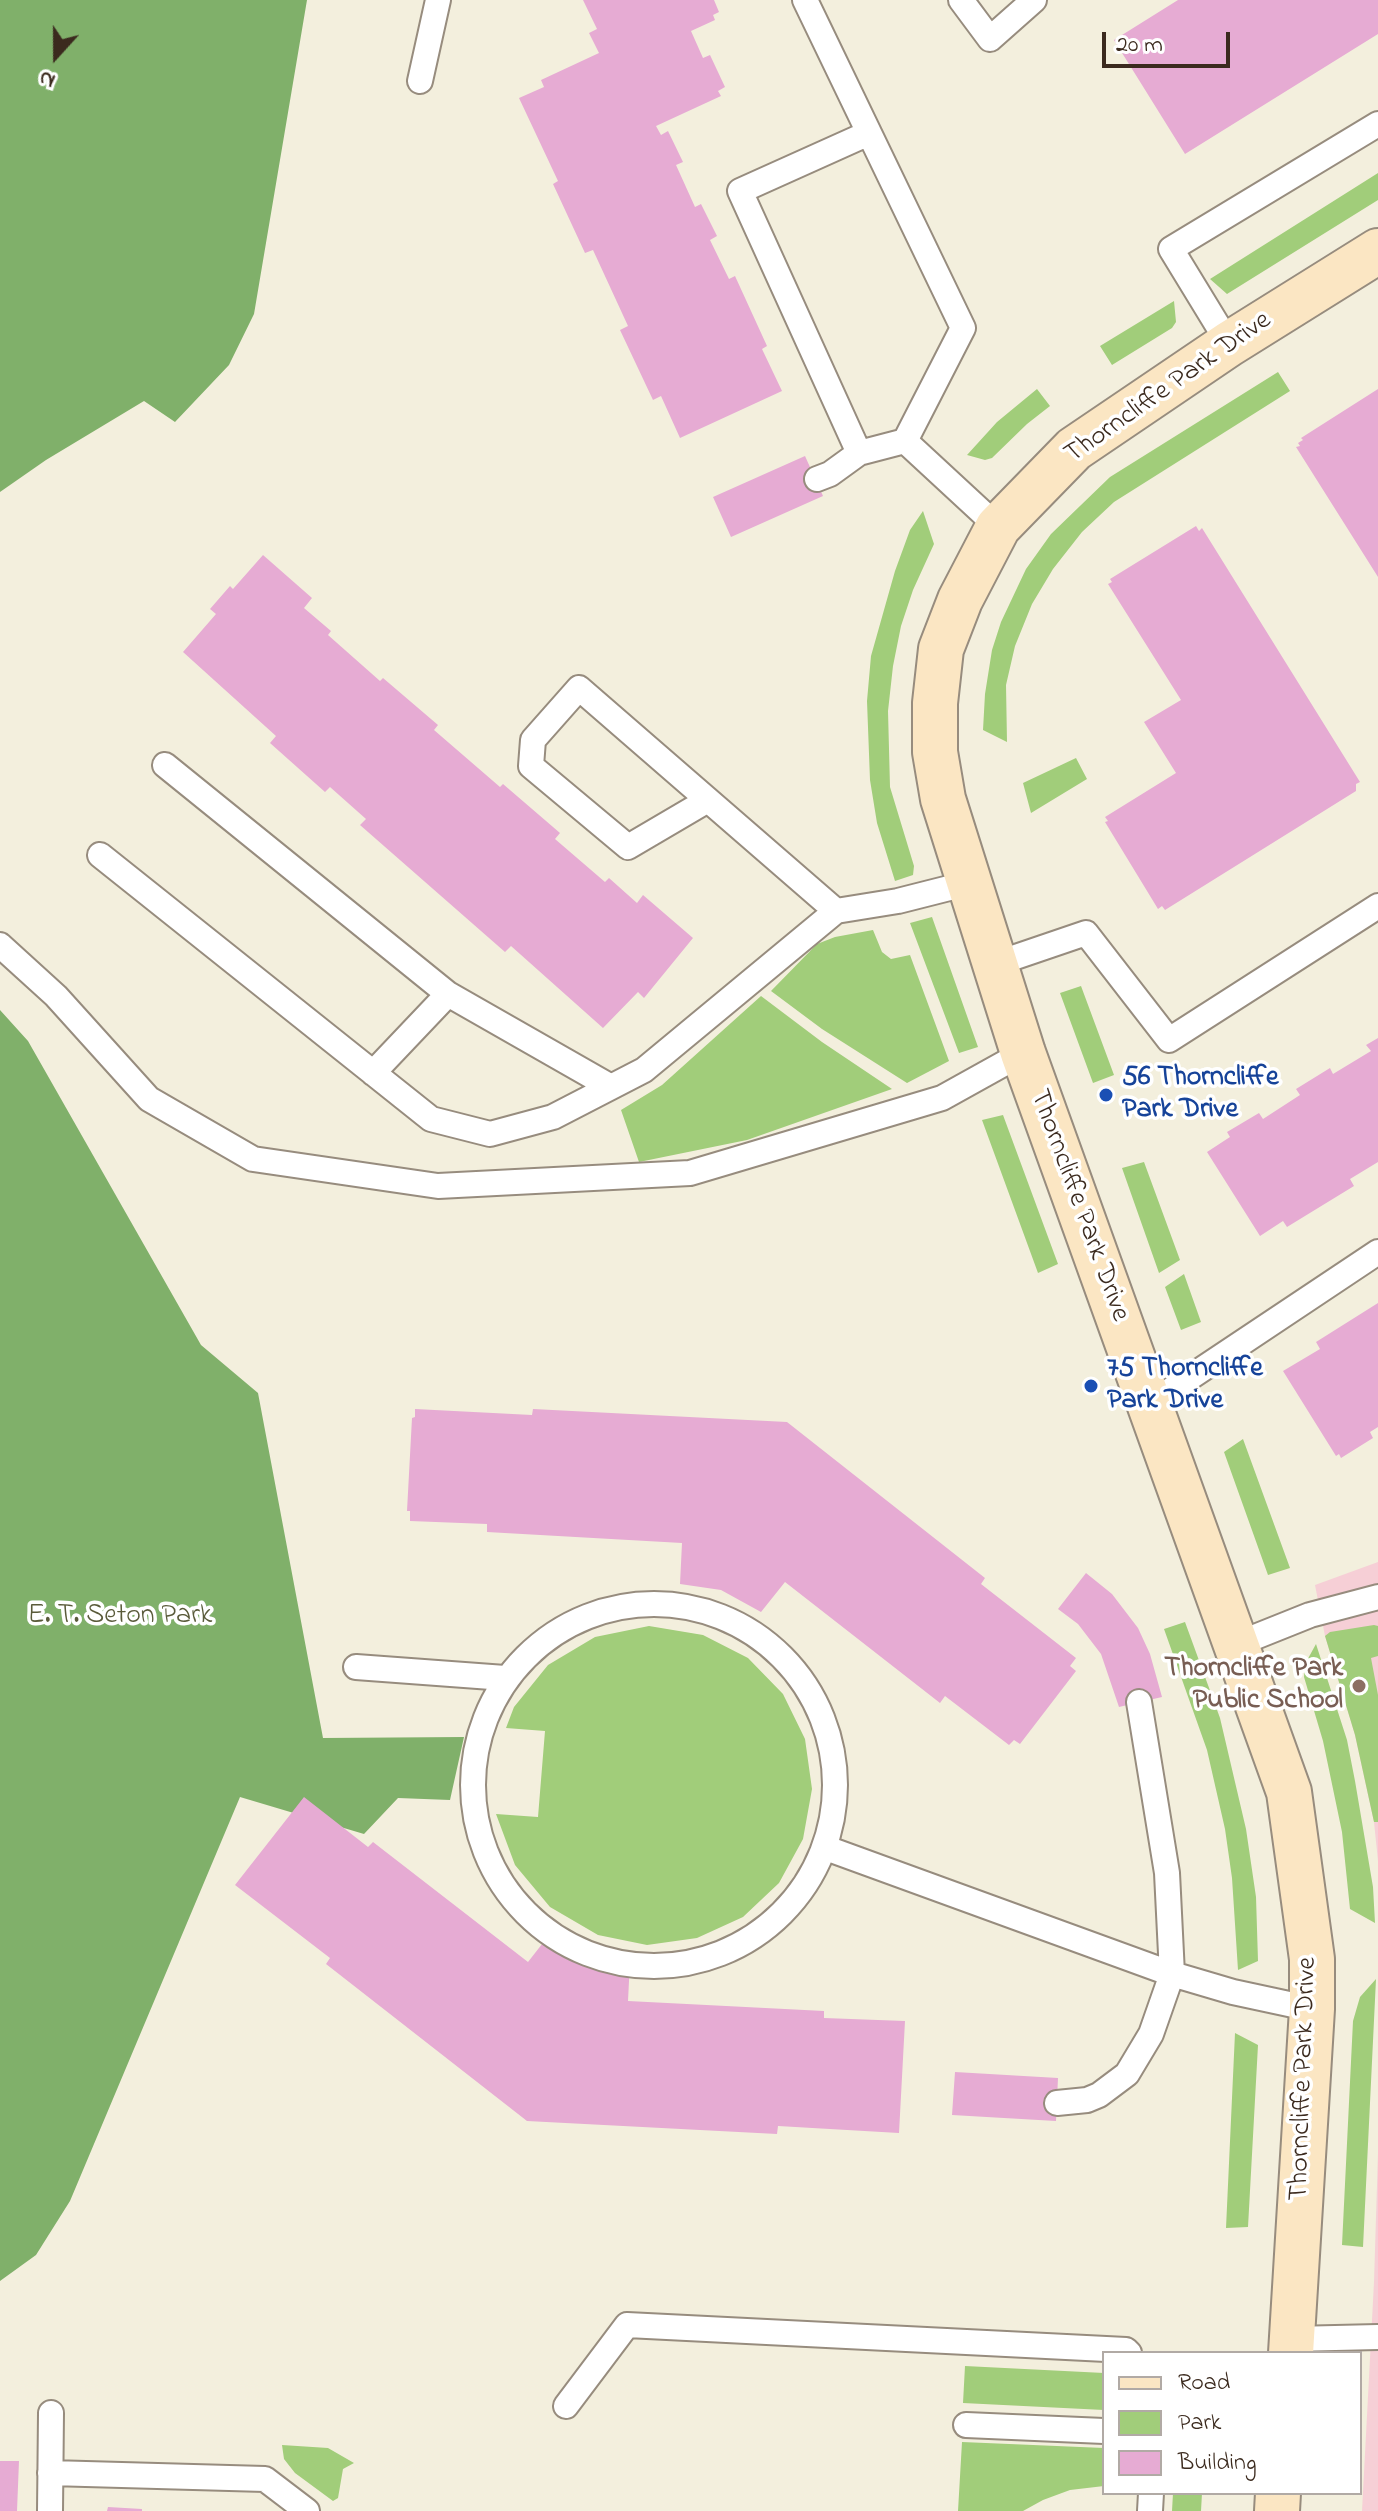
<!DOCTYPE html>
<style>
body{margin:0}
#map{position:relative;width:1378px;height:2511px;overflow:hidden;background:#f3efdd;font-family:"Indie Flower",sans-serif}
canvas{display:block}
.legend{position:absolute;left:1102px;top:2351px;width:260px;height:144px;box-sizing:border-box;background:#fff;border:2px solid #b1aaa5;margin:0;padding:10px 14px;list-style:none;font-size:24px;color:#3b2a1e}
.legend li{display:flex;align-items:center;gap:16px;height:40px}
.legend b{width:40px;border:2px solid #b1aaa5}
.north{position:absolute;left:16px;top:16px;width:80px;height:80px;-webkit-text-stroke:6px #fff;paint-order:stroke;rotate:201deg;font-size:22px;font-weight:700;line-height:32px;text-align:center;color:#3b2a1e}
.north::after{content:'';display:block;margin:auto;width:28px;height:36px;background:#3b2a1e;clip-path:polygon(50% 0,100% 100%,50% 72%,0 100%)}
.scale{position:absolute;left:1102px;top:32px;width:128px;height:36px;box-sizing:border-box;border:4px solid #3b2a1e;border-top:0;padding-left:10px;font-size:24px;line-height:28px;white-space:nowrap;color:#3b2a1e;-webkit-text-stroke:6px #fff;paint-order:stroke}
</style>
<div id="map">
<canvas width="1378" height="2511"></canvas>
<ul class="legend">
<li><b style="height:10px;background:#fbe6c3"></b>Road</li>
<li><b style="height:22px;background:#a1cd7a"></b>Park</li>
<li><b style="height:22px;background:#e6abd3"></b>Building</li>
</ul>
<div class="north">N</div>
<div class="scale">20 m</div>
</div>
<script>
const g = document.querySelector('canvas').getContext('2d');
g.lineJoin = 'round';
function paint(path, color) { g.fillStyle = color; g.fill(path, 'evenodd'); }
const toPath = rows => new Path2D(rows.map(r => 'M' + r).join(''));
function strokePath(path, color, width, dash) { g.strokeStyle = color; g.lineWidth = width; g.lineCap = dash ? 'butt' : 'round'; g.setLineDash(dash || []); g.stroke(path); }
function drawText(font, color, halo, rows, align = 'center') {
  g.font = font + ' "Indie Flower",sans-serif'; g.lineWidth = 7; g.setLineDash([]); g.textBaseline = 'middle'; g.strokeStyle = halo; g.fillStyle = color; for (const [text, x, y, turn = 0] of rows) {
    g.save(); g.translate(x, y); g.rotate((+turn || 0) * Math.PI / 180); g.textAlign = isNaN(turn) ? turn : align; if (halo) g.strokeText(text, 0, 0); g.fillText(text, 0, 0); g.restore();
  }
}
const built = toPath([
 [1378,1562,1378,1861,1374,1822,1355,1735,1325,1636,1315,1585],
 [1378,2153,1378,2511,1362,2511,1374,2282]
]);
const green = toPath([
 [1378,173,1378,200,1227,294,1210,279],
 [1174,301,1176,322,1172,328,1112,365,1100,346],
 [1278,372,1290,391,1114,502,1082,532,1053,569,1032,604,1015,646,1006,685,1007,742,983,730,985,694,992,650,1001,622,1026,569,1051,534,1110,477],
 [1037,389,1050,406,1027,424,992,458,985,460,967,455,997,422],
 [923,511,934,544,913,590,901,626,893,666,888,711,890,787,914,866,913,875,895,881,877,823,870,780,867,701,871,656,895,571,910,530],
 [1076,758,1087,779,1031,813,1023,783],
 [932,917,978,1047,959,1053,910,923],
 [873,930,882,952,891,959,910,955,949,1061,907,1083,822,1029,771,991,817,944,835,937],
 [1081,986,1114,1075,1093,1083,1060,993],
 [761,996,822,1042,892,1089,747,1140,639,1162,621,1110,662,1085],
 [1003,1115,1058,1264,1038,1273,982,1120],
 [1144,1162,1180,1260,1159,1273,1122,1168],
 [1184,1274,1201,1322,1181,1330,1165,1287],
 [1243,1439,1290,1568,1268,1575,1224,1452],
 [1185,1622,1220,1718,1246,1829,1256,1897,1258,1961,1238,1970,1232,1878,1225,1829,1207,1750,1164,1629],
 [1374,1625,1378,1626,1378,1656,1371,1658,1378,1695,1378,1822,1374,1822,1355,1735,1325,1636,1330,1632],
 [649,1626,703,1635,748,1658,783,1694,805,1739,812,1789,803,1839,779,1883,743,1917,697,1938,647,1945,598,1935,550,1907,515,1865,496,1814,538,1817,545,1731,506,1728,514,1707,548,1665,595,1637],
 [1316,1644,1347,1740,1355,1781,1373,1887,1375,1923,1350,1909,1342,1832,1323,1741,1304,1677,1305,1664],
 [1376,1979,1363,2247,1342,2245,1353,2021,1360,1997],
 [1235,2033,1258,2045,1248,2227,1226,2228],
 [965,2366,1104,2373,1104,2410,963,2403],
 [962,2442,1104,2448,1104,2486,1070,2490,1043,2500,1023,2511,958,2511],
 [282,2445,328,2448,354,2463,343,2469,338,2498,333,2501,295,2473,284,2459],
 [1173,2493,1202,2493,1201,2511,1172,2511]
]);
const forest = toPath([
 [0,0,307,0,254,314,229,365,175,422,144,401,46,460,0,492],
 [0,1010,28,1041,201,1345,258,1393,323,1738,464,1737,450,1800,398,1798,364,1834,240,1797,70,2201,36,2255,0,2281]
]);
const building = toPath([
 [583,0,714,0,719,12,713,15,715,20,691,31,703,58,710,55,725,87,718,91,721,96,656,126,661,135,668,131,683,162,676,165,695,207,701,204,717,236,710,240,729,279,735,276,767,346,762,349,782,391,680,438,661,396,653,400,620,330,628,326,593,250,585,253,553,184,558,181,519,98,544,87,541,80,599,53,589,33,597,29],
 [1178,0,1378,0,1378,34,1185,154,1114,40],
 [1378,389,1378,577,1296,447,1300,446,1298,443,1303,440,1301,438],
 [805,456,823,496,731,537,713,497],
 [1196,526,1199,531,1202,528,1360,782,1356,784,1356,791,1165,910,1162,906,1158,909,1105,822,1108,821,1105,817,1176,773,1144,722,1181,700,1108,584,1112,582,1110,579],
 [263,555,312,598,304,608,331,631,328,635,380,681,383,678,438,725,434,730,500,787,503,784,560,833,555,839,605,882,609,878,637,903,643,895,693,938,644,998,638,992,603,1028,511,946,505,952,360,825,366,819,330,787,325,792,270,743,276,736,183,652,216,614,210,609,230,586,233,589],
 [1378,1038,1378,1162,1350,1179,1354,1186,1287,1227,1283,1221,1260,1236,1207,1152,1230,1137,1227,1132,1259,1113,1263,1119,1300,1095,1296,1089,1330,1068,1333,1074,1371,1051,1366,1045],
 [1378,1303,1378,1427,1370,1432,1373,1438,1341,1458,1339,1454,1336,1456,1283,1371,1320,1349,1316,1342],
 [415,1409,532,1415,533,1409,787,1422,985,1578,981,1584,1076,1658,1070,1666,1076,1671,1020,1744,1014,1740,1009,1745,945,1696,940,1703,785,1582,761,1612,721,1590,680,1584,682,1543,487,1532,487,1524,410,1521,410,1511,407,1511,412,1418,415,1417],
 [1086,1573,1112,1594,1138,1628,1150,1654,1162,1697,1119,1707,1101,1654,1078,1624,1058,1609],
 [304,1797,368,1847,373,1842,528,1962,553,1930,589,1949,630,1961,628,2001,824,2011,824,2018,905,2021,899,2133,778,2126,777,2134,527,2121,326,1964,330,1958,235,1885],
 [955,2072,1058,2078,1056,2121,952,2115],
 [0,2461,19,2461,17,2511,0,2511],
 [108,2507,142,2509,142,2511,107,2511]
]);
const lane = toPath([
 [805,0,963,328,905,441,998,527],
 [961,0,990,39,1034,0],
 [420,81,438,0],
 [869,133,740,191,859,453,905,441],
 [1229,344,1171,249,1378,124],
 [817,479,830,474,859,453],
 [165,765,448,994,611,1087],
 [708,800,628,847,531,766,533,740,579,688,836,911],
 [100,855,431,1119,490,1134,553,1117,644,1070,836,911,898,901,969,883],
 [0,945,56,996,149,1099,253,1159,438,1186,690,1173,942,1098,1023,1053],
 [995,964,1086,933,1169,1040,1378,906],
 [373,1073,448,994],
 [1150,1404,1378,1252],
 '473 1785a181 181 0 1 1 362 0a181 181 0 1 1-362 0Z',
 [1235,1645,1310,1615,1378,1597],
 [356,1667,505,1678],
 [826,1848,1172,1974,1233,1992,1312,2009],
 [1057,2103,1087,2100,1099,2095,1127,2074,1151,2034,1172,1974,1167,1873,1139,1702],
 [1292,2339,1378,2337],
 [566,2406,627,2325,1126,2350,1129,2353],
 [966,2425,1104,2431],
 [50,2473,265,2479,307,2511],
 [50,2511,51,2413],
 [1150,2511,1151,2493]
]);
const secondary = toPath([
 [1291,2353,1312,2009,1312,1959,1289,1792,1023,1053,943,799,935,752,935,703,941,649,960,600,998,527,1074,449,1229,344,1378,251],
 [1277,2511,1278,2493]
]);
const markers = [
 [1106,1095,8,"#1a4fb4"],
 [1091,1386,8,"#1a4fb4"],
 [1359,1686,8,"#8d6e63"]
];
const streetNames = [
 ["Thorncliffe Park Drive",1169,389,-35],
 ["Thorncliffe Park Drive",1078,1206,70],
 ["Thorncliffe Park Drive",1305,2079,-88]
];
const transitNames = [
 ["56 Thorncliffe",1122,1079],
 ["Park Drive",1122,1111],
 ["75 Thorncliffe",1107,1370],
 ["Park Drive",1107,1402]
];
const parkNames = [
 ["E. T. Seton Park",120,1617]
];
const educationNames = [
 ["Thorncliffe Park",1343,1670],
 ["Public School",1343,1702]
];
paint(built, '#f6cfd6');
paint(green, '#a1cd7a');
paint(forest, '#80b06a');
paint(building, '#e6abd3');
strokePath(lane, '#978c7e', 28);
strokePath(secondary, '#978c7e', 48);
strokePath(lane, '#fff', 24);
strokePath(secondary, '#fbe6c3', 44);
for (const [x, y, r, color] of markers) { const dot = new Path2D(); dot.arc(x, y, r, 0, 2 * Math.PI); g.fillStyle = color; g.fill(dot); strokePath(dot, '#fff', 3); }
drawText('28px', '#3b2a1e', '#fff', streetNames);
drawText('bold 28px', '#164399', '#fff', transitNames, 'left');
drawText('28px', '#5a5b3a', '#fff', parkNames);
drawText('bold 28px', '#785e54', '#fff', educationNames, 'right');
</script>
